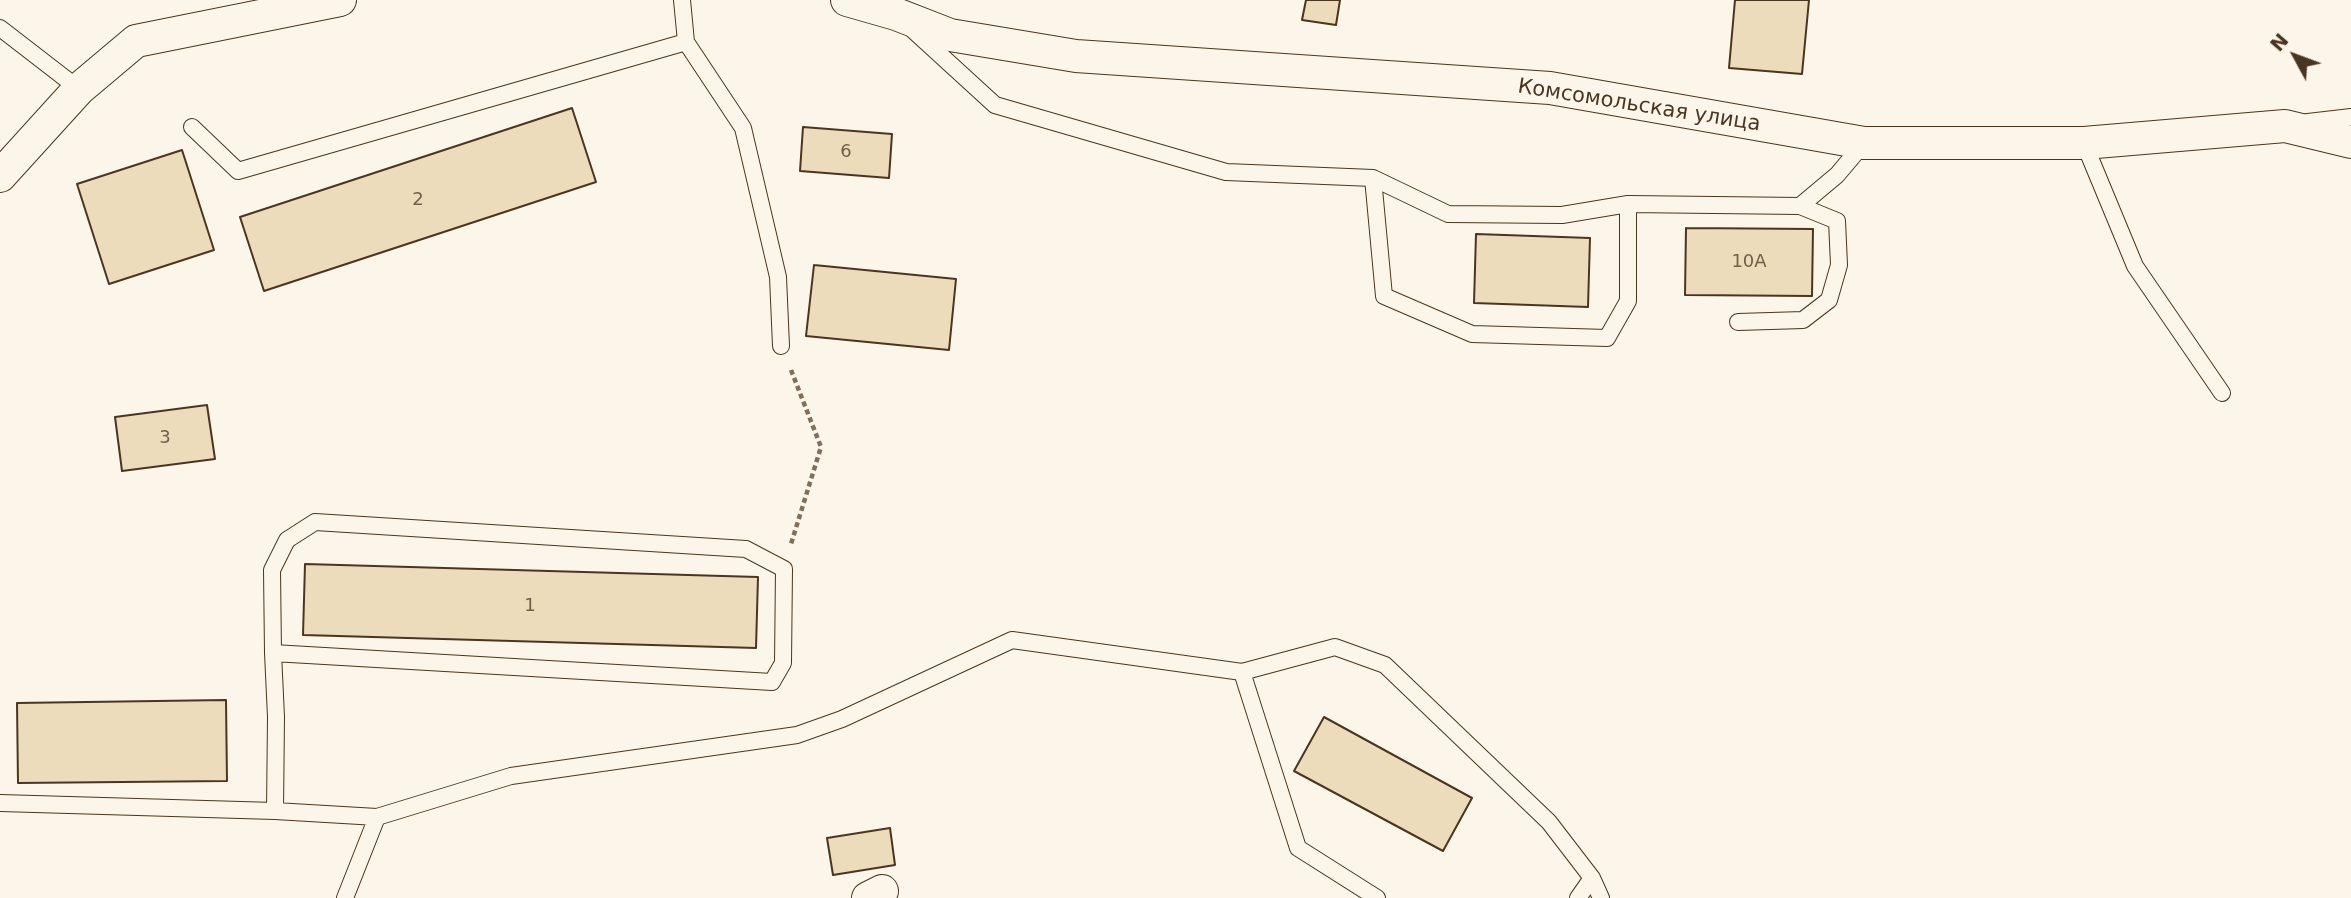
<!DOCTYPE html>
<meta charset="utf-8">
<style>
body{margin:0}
#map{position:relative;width:2351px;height:898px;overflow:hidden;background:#fbf6e9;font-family:"DejaVu Sans",sans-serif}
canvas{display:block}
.north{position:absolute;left:2260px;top:21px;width:70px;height:70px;-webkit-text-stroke:5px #fbf6e9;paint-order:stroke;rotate:311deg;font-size:19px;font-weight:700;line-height:28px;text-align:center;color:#4a3520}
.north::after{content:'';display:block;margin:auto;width:24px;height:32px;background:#4a3520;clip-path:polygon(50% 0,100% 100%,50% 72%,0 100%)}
</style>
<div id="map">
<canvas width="2351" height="898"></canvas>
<div class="north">N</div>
</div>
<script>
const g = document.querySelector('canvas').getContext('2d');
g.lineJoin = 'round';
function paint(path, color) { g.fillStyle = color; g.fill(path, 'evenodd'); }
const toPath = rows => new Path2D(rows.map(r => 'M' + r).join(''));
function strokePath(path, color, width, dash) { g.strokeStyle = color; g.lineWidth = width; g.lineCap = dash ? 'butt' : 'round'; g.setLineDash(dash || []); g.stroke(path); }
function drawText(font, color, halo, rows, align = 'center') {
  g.font = font + ' "DejaVu Sans",sans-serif'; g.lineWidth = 5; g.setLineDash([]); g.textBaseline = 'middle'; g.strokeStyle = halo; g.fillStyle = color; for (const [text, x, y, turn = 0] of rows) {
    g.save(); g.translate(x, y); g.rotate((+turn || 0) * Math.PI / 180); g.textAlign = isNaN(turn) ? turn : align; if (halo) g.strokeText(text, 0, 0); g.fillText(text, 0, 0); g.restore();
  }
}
const building = toPath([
 [1306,0,1340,0,1336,25,1302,20,1306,0],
 [1735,0,1809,0,1802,74,1729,68,1735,0],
 [572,108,596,182,264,291,240,217,572,108],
 [803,127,892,134,889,178,800,171,803,127],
 [182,150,214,250,109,284,77,184,182,150],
 [1686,228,1813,229,1812,296,1685,295,1686,228],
 [1476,234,1590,238,1588,307,1474,303,1476,234],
 [814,265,956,279,949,350,806,336,814,265],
 [207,405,215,459,122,471,115,417,207,405],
 [305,564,758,577,756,648,303,635,305,564],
 [226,700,227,781,18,783,17,703,226,700],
 [1324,717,1472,798,1443,851,1294,771,1324,717],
 [890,828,895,865,833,875,827,838,890,828]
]);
const path = toPath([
 [791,370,821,447,791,544]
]);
const lane = toPath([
 [0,28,79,89],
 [913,30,995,105,1226,172,1373,178,1448,214,1562,215,1628,204,1800,206,1837,175,1864,143],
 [686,42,743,128,778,277,781,346],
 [2308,122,2351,117],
 [192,127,238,171,686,42,682,0],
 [2084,143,2135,266,2222,393],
 [1373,178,1384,296,1472,334,1607,338,1628,301,1628,204],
 [1738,322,1803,320,1829,300,1839,265,1837,221,1800,206],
 [273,653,772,682,783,663,784,569,746,549,315,522,287,540,272,570,273,653,276,717,275,811],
 [1242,672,1298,848,1377,898],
 [0,803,275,811,377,817,511,776,797,735,842,719,1012,640,1242,672,1335,647,1385,665,1549,822,1592,878,1601,898],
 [345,898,377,817],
 [1578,898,1592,878]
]);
const street = toPath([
 [847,0,896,14,950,35,1076,56,1550,88,1864,143,2084,143,2285,126,2351,142],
 [0,176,79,89,136,41,340,0],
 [868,898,882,891]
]);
const numberNames = [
 ["6",846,152],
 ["2",418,200],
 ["10А",1749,262],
 ["3",165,438],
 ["1",530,606]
];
const streetNames = [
 ["Комсомольская улица",1639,106,9]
];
paint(building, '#ecdcbc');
strokePath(building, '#4a3520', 2);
strokePath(lane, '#4a3520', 18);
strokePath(street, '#4a3520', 34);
strokePath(path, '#7f6f5c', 4.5, [5, 3.5]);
strokePath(lane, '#fbf6e9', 16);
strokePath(street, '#fbf6e9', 32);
drawText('18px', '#725f47', null, numberNames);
drawText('21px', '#4a3520', '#fbf6e9', streetNames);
</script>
